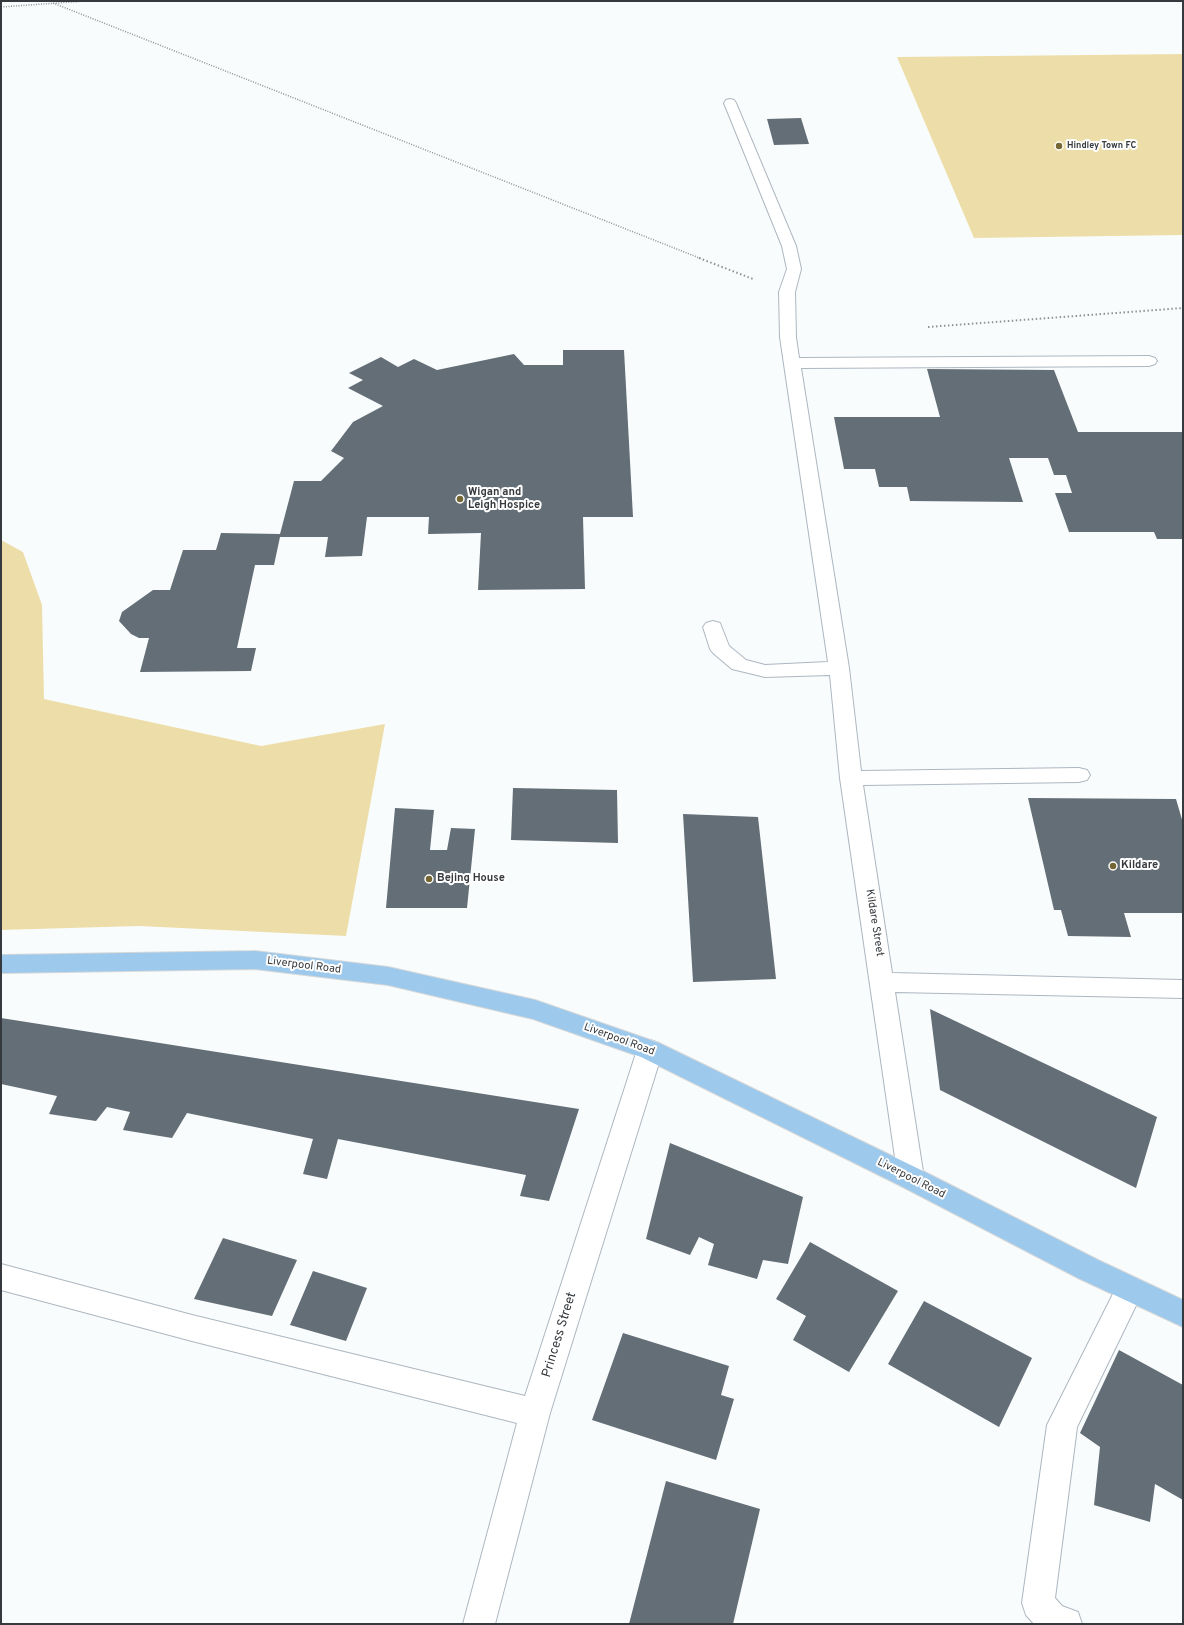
<!DOCTYPE html>
<style>
body{margin:0}
#map{position:relative;width:1184px;height:1625px;overflow:hidden;background:#f9fcfd;font-family:Overpass,sans-serif}
canvas{display:block}
.frame{position:absolute;inset:0;border:2px solid #363a3e;pointer-events:none}
</style>
<div id="map">
<canvas width="1184" height="1625"></canvas>
<div class="frame"></div>
</div>
<script>
const g = document.querySelector('canvas').getContext('2d');
g.lineJoin = 'round';
function paint(path, color) { g.fillStyle = color; g.fill(path, 'evenodd'); }
const toPath = rows => new Path2D(rows.map(r => 'M' + r).join(''));
function strokePath(path, color, width, dash) { g.strokeStyle = color; g.lineWidth = width; g.lineCap = dash ? 'butt' : 'round'; g.setLineDash(dash || []); g.stroke(path); }
function drawText(font, color, halo, rows, align = 'center') {
  g.font = font + ' Overpass,sans-serif'; g.lineWidth = 4; g.setLineDash([]); g.textBaseline = 'middle'; g.strokeStyle = halo; g.fillStyle = color; for (const [text, x, y, turn = 0] of rows) {
    g.save(); g.translate(x, y); g.rotate((+turn || 0) * Math.PI / 180); g.textAlign = isNaN(turn) ? turn : align; if (halo) g.strokeText(text, 0, 0); g.fillText(text, 0, 0); g.restore();
  }
}
const green = toPath([
 [1183,54,1183,235,974,238,897,57],
 [1,540,23,552,42,605,44,699,261,746,385,724,346,936,139,926,1,930]
]);
const building = toPath([
 [801,118,809,144,774,145,767,119],
 [563,350,624,350,633,517,583,517,585,589,478,590,481,533,428,534,429,517,367,517,362,556,325,557,328,537,280,537,274,565,255,565,237,648,256,648,251,671,140,672,149,638,139,638,131,634,119,621,122,612,153,590,170,590,183,550,216,550,221,533,280,534,294,481,321,481,344,458,331,451,353,422,383,406,348,388,363,380,349,373,381,357,398,367,414,359,437,370,514,354,524,365,563,365],
 [927,369,1054,370,1078,432,1183,432,1183,539,1157,539,1154,532,1069,532,1055,493,1072,493,1066,475,1054,475,1048,458,1009,458,1023,502,910,501,907,487,879,487,875,469,844,469,834,417,940,417],
 [513,788,617,790,618,843,511,840],
 [1028,798,1176,799,1183,823,1183,913,1124,913,1131,937,1068,936,1061,910,1054,910],
 [395,808,434,810,430,850,447,850,451,828,475,829,467,908,386,908],
 [683,814,758,817,776,979,693,982],
 [930,1009,1157,1117,1136,1188,940,1090],
 [1,1018,579,1109,549,1201,520,1196,526,1175,338,1139,327,1179,303,1174,313,1139,187,1113,172,1138,123,1130,130,1112,107,1107,96,1121,49,1114,57,1096,1,1084],
 [670,1143,803,1197,788,1264,763,1260,757,1279,708,1265,714,1244,699,1237,690,1255,646,1239],
 [223,1238,297,1260,272,1316,194,1299],
 [810,1242,898,1291,849,1372,793,1340,806,1316,776,1299],
 [313,1271,367,1288,346,1341,290,1325],
 [924,1301,1032,1358,999,1427,888,1364],
 [623,1333,729,1366,721,1395,734,1399,716,1460,592,1420],
 [1119,1350,1183,1385,1183,1500,1155,1484,1150,1522,1094,1505,1100,1447,1080,1433],
 [666,1481,760,1509,733,1624,629,1624]
]);
const pathFar1 = toPath([
 [53,3,702,259],
 [1,7,86,1]
]);
const path = toPath([
 [699,258,753,279],
 [928,327,1183,308]
]);
const minor = toPath([
 [730,99,734,100,736,103,796,246,801,269,795,292,796,337,799,358,1149,356,1155,358,1157,361,1155,364,1149,366,801,368,849,668,861,771,1079,768,1087,770,1090,775,1087,780,1079,782,863,785,892,973,1183,980,1183,998,895,992,924,1178,921,1186,911,1189,901,1186,898,1178,840,778,830,675,765,677,732,669,713,653,710,649,703,627,706,623,713,621,720,623,729,646,746,660,765,665,828,662,780,337,779,292,787,269,782,246,724,103,726,100,730,99],
 [650,1040,659,1043,663,1050,550,1413,495,1624,463,1624,517,1423,192,1341,1,1290,1,1264,192,1315,525,1396,637,1050,641,1043,650,1040],
 [1130,1276,1140,1280,1144,1289,1077,1427,1055,1598,1062,1606,1078,1612,1082,1624,1034,1624,1026,1615,1022,1603,1047,1425,1120,1280,1130,1276]
]);
const major = toPath([
 [255,951,388,967,535,1000,659,1043,921,1170,1098,1260,1183,1300,1183,1327,1078,1278,901,1186,641,1057,533,1019,388,985,255,969,1,973,1,955,255,951]
]);
const markers = [
 [1059,146,4,"#756734"],
 [460,499,4,"#756734"],
 [1113,866,4,"#756734"],
 [429,879,4,"#756734"]
];
const farPoinames = [
 ["Hindley Town FC",1067,146]
];
const poiNames = [
 ["Wigan and",468,493],
 ["Leigh Hospice",468,506],
 ["Kildare",1121,866],
 ["Bejing House",437,879]
];
const streetNames = [
 ["Kildare Street",874,923,81],
 ["Liverpool Road",304,966,7],
 ["Liverpool Road",619,1040,20],
 ["Liverpool Road",911,1179,27]
];
const nearStreetnames = [
 ["Princess Street",560,1335,-73]
];
paint(green, '#eddea9');
paint(building, '#646e76');
strokePath(minor, '#adb7c0', 2);
strokePath(major, '#d7d8d8', 2);
strokePath(pathFar1, '#8e9295', 1.5, [1, 1.5]);
strokePath(path, '#8e9295', 2, [1.5, 2.5]);
paint(minor, '#fff');
paint(major, '#9dc9ec');
for (const [x, y, r, color] of markers) { const dot = new Path2D(); dot.arc(x, y, r, 0, 2 * Math.PI); g.fillStyle = color; g.fill(dot); strokePath(dot, '#fff', 1.5); }
drawText('bold 9px', '#363a3e', '#fff', farPoinames, 'left');
drawText('bold 11px', '#363a3e', '#fff', poiNames, 'left');
drawText('11px', '#363a3e', '#fff', streetNames);
drawText('13px', '#363a3e', '#fff', nearStreetnames);
</script>
